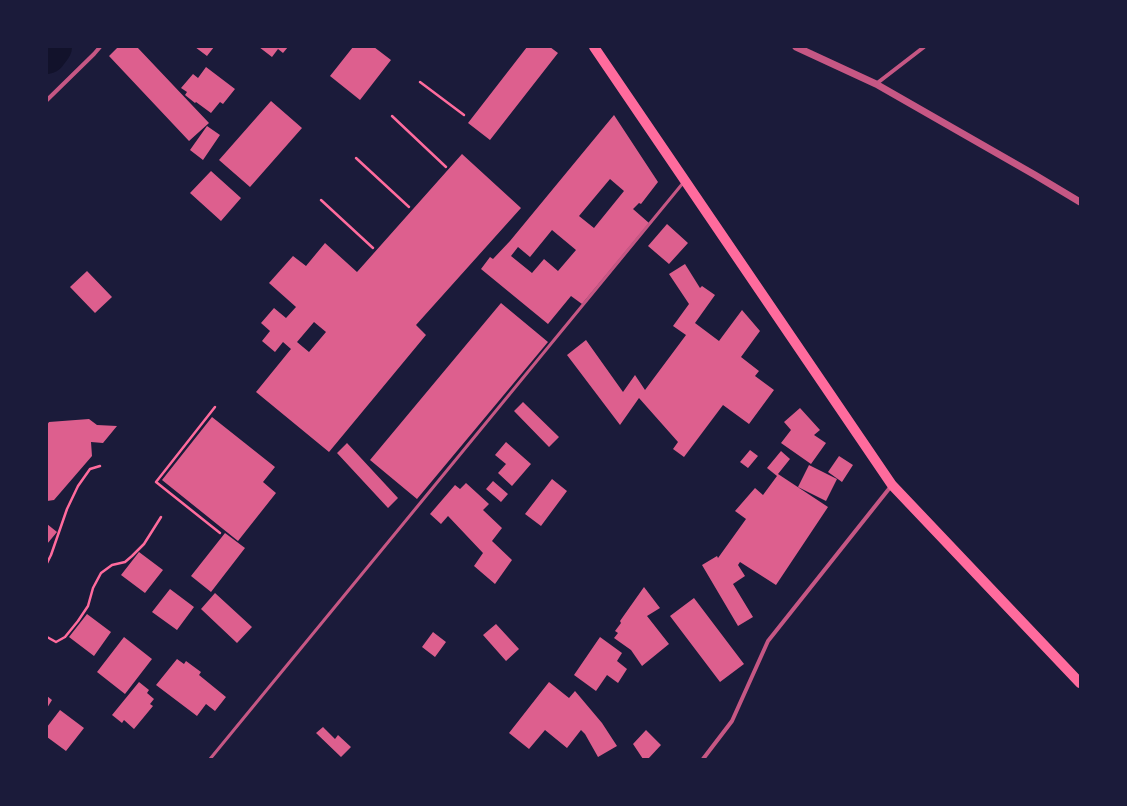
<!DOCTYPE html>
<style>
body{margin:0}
#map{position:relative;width:1127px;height:806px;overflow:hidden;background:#1b1b3a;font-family:Raleway,sans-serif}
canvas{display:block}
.frame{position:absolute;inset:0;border:48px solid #1b1b3a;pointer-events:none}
</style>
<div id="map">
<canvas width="1127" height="806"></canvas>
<div class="frame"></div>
</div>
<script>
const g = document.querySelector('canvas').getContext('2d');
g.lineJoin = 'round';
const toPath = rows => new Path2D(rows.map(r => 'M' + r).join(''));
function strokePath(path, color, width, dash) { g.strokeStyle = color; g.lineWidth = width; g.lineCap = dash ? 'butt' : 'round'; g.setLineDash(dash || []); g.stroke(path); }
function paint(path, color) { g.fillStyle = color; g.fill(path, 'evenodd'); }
const river = toPath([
 [47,55,53,47]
]);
const building = toPath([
 [118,47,137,47,209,123,189,141,109,56],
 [195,47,214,47,207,56],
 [259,47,288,47,283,53,278,49,272,57],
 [353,47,374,47,391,60,360,100,330,76],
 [527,47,550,47,558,53,490,140,468,123],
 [206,67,235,89,223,104,220,102,211,113,196,102,195,103,185,95,187,92,181,88,193,74,198,78],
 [271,101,302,128,250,187,219,160],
 [614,115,658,182,641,204,639,203,633,209,649,223,582,304,571,296,548,324,481,269,490,257,493,259,510,241],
 [610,179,624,191,594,228,579,216],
 [552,230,576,250,558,271,544,259,532,273,511,256,518,247,530,257],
 [207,126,220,135,203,160,190,150],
 [462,154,521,208,416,325,426,335,329,452,256,392,291,349,283,342,275,352,262,341,270,331,261,323,274,308,286,318,296,307,269,283,293,256,306,266,325,243,357,272],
 [314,322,326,332,309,352,297,342],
 [211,171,241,198,221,221,190,193],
 [667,224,688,243,669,264,648,246],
 [685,264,700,288,702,286,715,295,695,323,719,341,742,310,760,331,741,357,759,371,755,376,774,390,749,424,723,405,684,457,673,449,678,442,639,398,620,425,567,355,586,340,623,392,635,375,645,390,686,335,673,326,689,304,669,274],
 [87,271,112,297,95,313,70,287],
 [501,303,548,342,417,499,370,460],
 [523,402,559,437,549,447,514,411],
 [800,408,820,430,814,435,826,443,811,464,781,443,791,430,784,422],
 [212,417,275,467,263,482,276,493,238,541,162,480],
 [89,419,97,425,117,426,103,443,91,442,92,456,54,500,47,501,47,425,49,422],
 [506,442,531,464,512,486,498,473,506,464,495,455],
 [347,443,398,498,388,508,337,453],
 [750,450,758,456,748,468,740,462],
 [781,451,790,459,778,474,828,507,776,585,740,562,738,565,745,576,733,584,753,617,738,626,702,565,717,556,718,558,746,519,735,511,755,488,763,495,777,476,767,468],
 [839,456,853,465,842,482,828,472],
 [809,465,837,479,826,501,798,487],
 [552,479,567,491,541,526,525,514],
 [493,481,508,494,501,502,486,489],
 [466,483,489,504,483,510,502,528,492,541,512,560,495,584,474,566,483,553,448,516,441,524,430,514,455,485,460,489],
 [47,524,57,532,47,544],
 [225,533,245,548,211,592,191,576],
 [139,552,163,570,145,593,121,575],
 [644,587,660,608,647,616,669,644,642,666,631,650,614,638,618,633,615,631,621,623,620,621],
 [170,589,194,607,177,630,152,612],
 [215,593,252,627,237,643,201,609],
 [694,598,744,664,720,682,670,616],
 [87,614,111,632,94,656,69,637],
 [496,624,519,649,506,661,483,635],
 [433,632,446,642,435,657,422,647],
 [124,637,152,659,125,694,97,672],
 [600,637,622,653,617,661,627,669,618,683,607,675,596,691,574,675],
 [177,659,184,664,186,661,201,672,199,675,226,697,215,711,206,704,197,716,156,685],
 [139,682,149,690,147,693,154,699,150,704,153,706,134,729,124,720,122,723,112,715],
 [549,682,569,698,575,691,602,723,617,746,598,757,585,734,581,730,567,748,545,730,529,749,509,733],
 [47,696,52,700,47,708],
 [60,710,84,728,66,751,47,737,47,727],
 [323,727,335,739,338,735,351,747,341,757,316,733],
 [646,730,661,745,648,759,643,759,633,744]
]);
const path = toPath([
 [420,82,464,115],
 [392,116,446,167],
 [356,158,409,207],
 [321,200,373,248],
 [215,407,156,482,220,533],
 [47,563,51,555,67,509,78,486,90,469,100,466],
 [47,637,56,642,65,637,78,621,88,606,93,588,101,573,112,565,125,562,132,556,144,544,161,517]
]);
const service = toPath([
 [210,759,683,183]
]);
const minor = toPath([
 [876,84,924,47],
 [47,100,94,54,100,47],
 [703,759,732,721,768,641,892,485]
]);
const tertiary = toPath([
 [796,47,876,84,1035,175,1080,202]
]);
const primary = toPath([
 [594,47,892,485,1080,683]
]);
strokePath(river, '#12122b', 38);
paint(building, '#dd5f8e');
strokePath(path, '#ff6b9d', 2.5);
strokePath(service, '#c65784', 3);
strokePath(minor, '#c65784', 4);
strokePath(tertiary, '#c65784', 7);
strokePath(primary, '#ff6b9d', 10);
</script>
